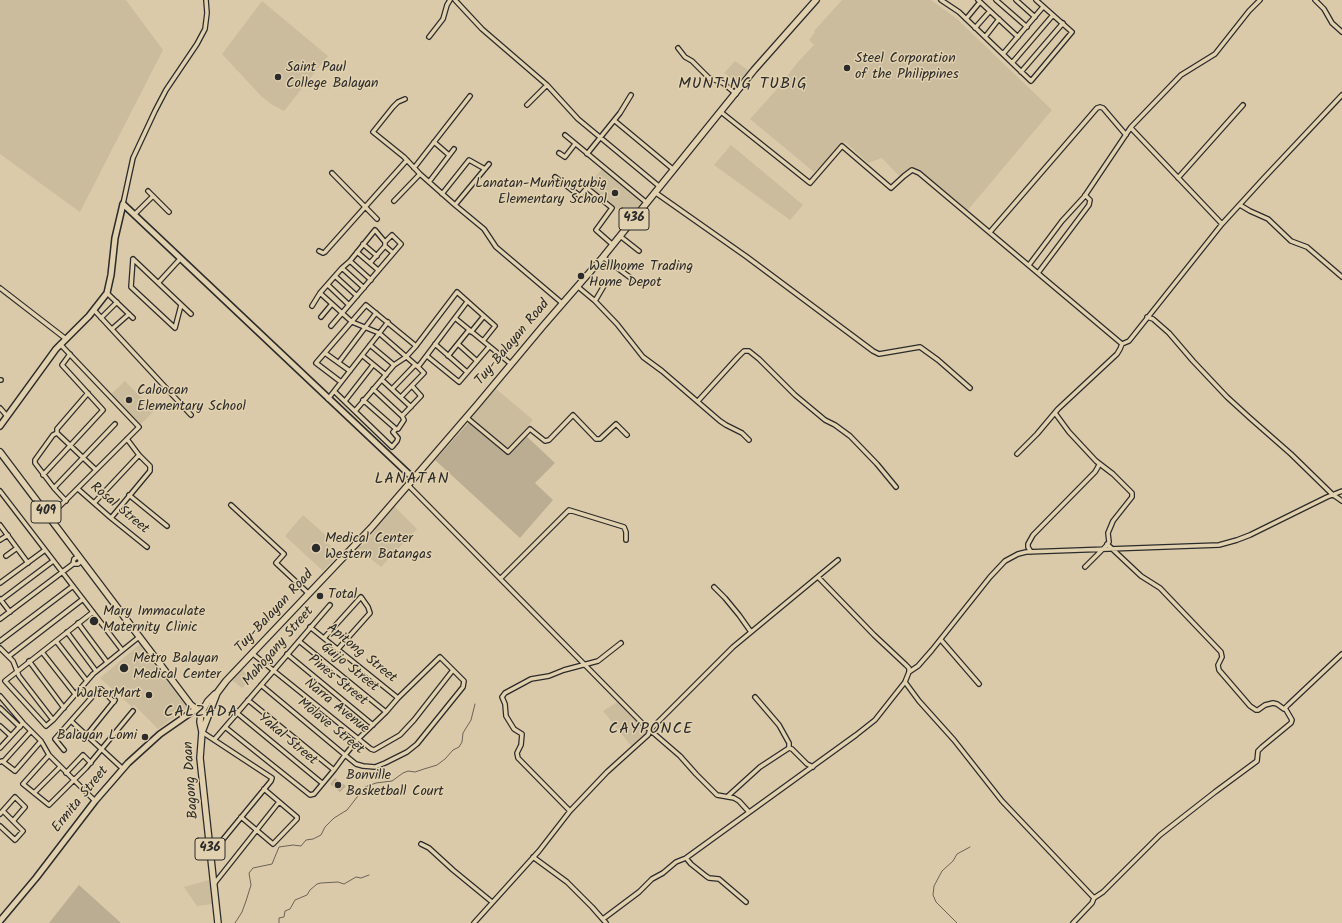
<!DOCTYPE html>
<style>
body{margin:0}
canvas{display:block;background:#dbcaa9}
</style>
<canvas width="1342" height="923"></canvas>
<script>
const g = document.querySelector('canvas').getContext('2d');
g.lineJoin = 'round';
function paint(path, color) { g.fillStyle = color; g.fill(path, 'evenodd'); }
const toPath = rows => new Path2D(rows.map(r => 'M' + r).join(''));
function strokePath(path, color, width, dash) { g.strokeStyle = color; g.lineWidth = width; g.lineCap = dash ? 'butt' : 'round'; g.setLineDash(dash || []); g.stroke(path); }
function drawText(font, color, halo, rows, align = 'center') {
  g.font = font + ' Kalam,sans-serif'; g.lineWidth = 3; g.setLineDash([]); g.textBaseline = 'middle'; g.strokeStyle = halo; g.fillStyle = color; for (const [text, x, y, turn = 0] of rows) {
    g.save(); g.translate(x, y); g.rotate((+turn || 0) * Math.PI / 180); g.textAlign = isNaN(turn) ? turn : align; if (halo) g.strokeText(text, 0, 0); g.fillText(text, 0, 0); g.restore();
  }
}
const built = toPath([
 [0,0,126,0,163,50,80,212,0,154],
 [842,0,931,0,956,18,1052,110,967,211,921,172,910,169,900,177,882,158,868,163,845,142,814,172,750,119,778,88,797,63,814,45,809,40,815,32,814,31],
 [262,1,328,56,284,111,271,104,262,97,222,54],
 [735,61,749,71,738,83,724,73],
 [731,145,803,205,790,220,714,165],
 [602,169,643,201,630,216,624,211,622,213,588,186],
 [125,381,154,411,140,425,110,395],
 [495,388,533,420,508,450,469,418],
 [394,506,417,529,381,567,357,548,358,546,362,546,376,530,374,528],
 [303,515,330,539,327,542,339,554,323,571,285,536],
 [140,644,149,658,188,707,158,729,134,705,132,707,100,678],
 [242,669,252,679,242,688,232,680],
 [619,701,649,731,639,738,632,747,603,711],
 [209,880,213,904,197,906,184,887]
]);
const green = toPath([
 [471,420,508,450,523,433,555,463,535,483,553,500,520,538,435,460],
 [335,778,346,786,340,792,330,784],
 [79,885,121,923,49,923]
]);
const stream = toPath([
 [235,923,242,912,246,901,251,885,249,873,253,868,272,864,279,847,293,845,301,846,306,840,313,839,321,835,325,827,334,818,347,810,365,787,376,783,392,781,403,773,408,771,415,772,424,769,437,765,445,759,453,750,459,747,462,742,463,733,471,720,475,704],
 [279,923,279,918,284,917,285,911,290,909,295,900,307,895,310,890,317,884,321,883,338,882,344,884,356,877,361,878,369,875],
 [957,923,936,902,933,895,934,886,942,871,953,861,957,854,970,847]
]);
const street = toPath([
 [455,0,482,29,547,85,578,119,660,187],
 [941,0,959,12,1031,81,1072,32,1036,0],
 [978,0,1018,37],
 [996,0,1027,27],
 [1016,0,1035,17],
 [1315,0,1324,9,1332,23,1342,32],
 [966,19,980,2],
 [975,28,990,11],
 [429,37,443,19,447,5,450,0],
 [985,37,999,19],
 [678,48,685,57,692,61,709,78,723,83,736,94],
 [1003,54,1043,7],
 [1012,63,1053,15],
 [1021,72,1063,23],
 [405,99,398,102,393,107,373,132,404,157,420,174,455,205,484,229,496,247,562,303],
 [527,105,547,85],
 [721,112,810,183,842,146,891,188,904,176,912,170,919,173,1122,344,1129,341,1222,224,1264,178,1342,95],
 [615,121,674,170],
 [1131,128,1222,224],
 [565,135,647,203],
 [434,142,449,155],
 [559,153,565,157,575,144],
 [587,154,620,113,631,95],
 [414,168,470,96],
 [332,173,377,219],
 [555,177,580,196,587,188,612,208,596,230,613,245],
 [1178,178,1243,105],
 [429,182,454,149],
 [148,191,169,212],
 [656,193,747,257,873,351,879,354,920,347,938,360,970,388],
 [442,194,469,160,485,169],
 [394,201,420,174],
 [123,204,133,158,155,111,166,90,197,44,205,29,207,13,206,0],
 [455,205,489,164],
 [1240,205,1250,211,1268,219,1291,241,1307,247,1342,277],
 [134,215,153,196],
 [990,232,1097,108,1100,107,1103,108,1126,135],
 [620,236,639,251],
 [363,244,377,256],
 [385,246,393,253],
 [319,251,323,253,325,252,407,160],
 [357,252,378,270],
 [603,257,632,279],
 [133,259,131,287,175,328,181,305],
 [133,259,191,314],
 [350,261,371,280],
 [1029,265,1062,221,1084,197,1131,127,1181,75,1215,54,1249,11,1260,0],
 [342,268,364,288],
 [1038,273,1089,205,1090,200,1085,195],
 [335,276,357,296],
 [159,282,180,259],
 [328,285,349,305],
 [577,286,595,301,617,324,643,357,662,371,720,421,726,425,742,433,749,440],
 [0,288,66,339],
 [107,293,133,318],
 [320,293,352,322,379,333,418,367,467,302],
 [595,301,605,284],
 [312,306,320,293,342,268,350,261,375,230,385,242],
 [94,310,191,415],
 [321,317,331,305],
 [1147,317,1153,319,1169,333,1193,361,1227,397,1250,418,1291,454,1332,494,1342,501],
 [101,318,117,302],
 [455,318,511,364],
 [331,326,401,244,392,235,385,242,385,246,370,263],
 [112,329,129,314],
 [471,332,484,316],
 [435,344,467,372],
 [458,344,477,361],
 [370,345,394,365],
 [325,353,350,371],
 [363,356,386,375],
 [427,356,459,382,489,347],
 [448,356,469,330],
 [339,362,376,313],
 [0,380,1,380],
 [382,380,411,407],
 [341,382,316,363,366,305,416,346],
 [392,389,415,365],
 [335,392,392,447,397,441,398,438,393,432,396,429],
 [401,397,424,373,418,367],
 [328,399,388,322],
 [363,400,396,429,398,429,404,420,402,416,373,389],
 [345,401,373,365],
 [698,401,738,357,744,351,749,351,759,359,795,395,825,420,835,425,850,436,877,464,896,487],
 [0,408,7,416],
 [355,411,394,365,406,357,416,346,457,292,495,326,483,341],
 [1055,413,1069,432,1096,461,1113,474,1132,493,1132,497,1113,521,1108,533,1109,542,1106,546,1085,567],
 [402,416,421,396,412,386],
 [466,417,508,452,530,429,545,441,549,440,573,415,596,439,600,439,616,424,627,435],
 [57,433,96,470],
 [1017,454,1037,434,1058,409,1117,354,1120,349,1122,344],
 [43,475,103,410,62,365,70,354],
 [408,485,643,724,680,756,696,774,717,795,734,798,739,801,749,812],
 [54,488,115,424],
 [78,489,111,518,147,547],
 [0,491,122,650],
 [129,495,167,526],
 [66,501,54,488,35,463,35,460,53,435,57,433,57,429,88,393],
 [94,503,139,455],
 [231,505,284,554,276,563,308,593],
 [49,517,139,427,60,344],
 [111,518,150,471,150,466,139,455,127,439],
 [0,525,28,563],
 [0,540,8,535],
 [1107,544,1141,576,1160,588,1221,652,1222,657,1218,665,1219,670,1250,706,1256,710,1258,710,1265,705,1273,703,1277,704,1284,709,1285,708],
 [1031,552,1028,547,1028,544,1033,535,1095,472,1098,467,1099,464],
 [6,556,17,548],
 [73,564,74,559,79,556],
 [501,578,569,510,624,527,626,532,626,540],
 [0,583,45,550],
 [714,587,725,598,739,615,751,632],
 [0,599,10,612],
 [1,600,53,561],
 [93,612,5,681,46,726,53,720,93,674,139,637],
 [0,619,73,564,78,564,82,560],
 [78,623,107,662],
 [310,627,398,698],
 [67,632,96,671],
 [324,638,361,597,368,607,370,613,338,649],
 [941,640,979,684],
 [0,641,73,586],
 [56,641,87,681],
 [299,641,386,712],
 [0,648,13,661,19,676,53,720],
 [42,652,75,694],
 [253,654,371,749,374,750,400,735,414,720,453,670],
 [287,654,373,725],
 [9,656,83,599],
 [29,661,64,708],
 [909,672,918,666,932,650,990,577,1005,561,1018,554,1026,552,1219,545,1237,540,1250,535,1327,497,1342,491],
 [905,682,919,701,954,740,1002,801,1094,898],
 [0,696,23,723,41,741,49,755,95,801],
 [248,700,334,770],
 [0,708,20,727],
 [237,713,322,783],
 [71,721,123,769],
 [0,726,11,736],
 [225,727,310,795,314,794,334,770,345,755,358,739,386,712,398,698,440,657,464,681,463,687,417,744,407,752,385,763,375,767,363,766,356,764,345,755,261,685],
 [202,732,272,778,271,781,211,854],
 [86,736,115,700],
 [214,740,330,605],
 [0,748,23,723],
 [789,748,792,749,807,764,813,767],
 [64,750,55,739,99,689,101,689,114,702],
 [49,755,23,784,49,805,86,768,133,711],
 [0,762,2,761,15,771,41,741],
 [3,762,31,731],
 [66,773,83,755,91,763],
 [34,793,60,767],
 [728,796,760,767,789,748,789,743,779,725,755,697],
 [570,811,518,758,517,753,521,745,522,734,514,729,506,716,505,704,502,697,505,693,531,679,549,676,564,670,598,661,621,643],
 [0,814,15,797,25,807,13,821],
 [241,817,273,844,297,819,297,817,264,789],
 [0,826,15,840,23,831,3,811],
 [421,844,429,848,453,870,492,902],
 [533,857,567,882,592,907,606,923],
 [686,858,691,864,706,876,709,878,719,879,746,902],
 [214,884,279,802],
 [603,919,639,892,652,879,663,873,676,862,686,858,856,735,875,720,905,682,909,672,909,668,906,665,874,635,818,577],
 [474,923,539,851,570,811,607,772,648,735,650,730,733,647,838,560],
 [1073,923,1092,903,1094,898,1103,892,1160,835,1215,792,1257,761,1258,751,1262,747,1291,723,1292,720,1285,708,1288,705,1342,654]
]);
const secondary = toPath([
 [123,204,413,478],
 [0,426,56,349,89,316,107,293,111,275,115,238,123,204],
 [0,921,36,878,95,801,128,763,160,734,196,709]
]);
const primary = toPath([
 [0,452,190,704,196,709,207,716],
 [215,694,208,701,201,713,200,722,202,732,200,758,218,923],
 [202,732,217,693,226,681,371,528,477,405,543,326,603,257,754,70,816,0]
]);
const markers = [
 [847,68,4,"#2b2b2b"],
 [278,77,4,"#2b2b2b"],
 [615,193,4,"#2b2b2b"],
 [581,276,4,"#2b2b2b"],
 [129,400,4,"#2b2b2b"],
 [316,548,5,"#2b2b2b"],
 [320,596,4,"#2b2b2b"],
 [94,621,5,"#2b2b2b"],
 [124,668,5,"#2b2b2b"],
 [149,695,4,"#2b2b2b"],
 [145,737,4,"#2b2b2b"],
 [338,785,4,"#2b2b2b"]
];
const shields = [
 [634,219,30],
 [46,512,30],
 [210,849,30]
];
const shieldNames = [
 ["436",634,219],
 ["409",46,512],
 ["436",210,849]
];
const poiNames = [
 ["Steel Corporation",855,60],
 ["of the Philippines",855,76],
 ["Saint Paul",286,69],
 ["College Balayan",286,85],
 ["Lanatan-Muntingtubig",607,185,"right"],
 ["Elementary School",607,201,"right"],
 ["Wellhome Trading",589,268],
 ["Home Depot",589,284],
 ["Caloocan",137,392],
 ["Elementary School",137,408],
 ["Medical Center",325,540],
 ["Western Batangas",325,556],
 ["Total",328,596],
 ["Mary Immaculate",103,613],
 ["Maternity Clinic",103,629],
 ["Metro Balayan",133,660],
 ["Medical Center",133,676],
 ["WalterMart",141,695,"right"],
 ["Balayan Lomi",137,737,"right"],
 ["Bonville",346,777],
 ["Basketball Court",346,793]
];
const streetNames = [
 ["Tuy-Balayan Road",513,343,-50],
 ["Rosal Street",119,509,40],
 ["Tuy-Balayan Road",275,612,-47],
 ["Mahogany Street",279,647,-49],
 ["Apitong Street",361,654,39],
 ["Guijo Street",349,668,39],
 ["Pines Street",337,681,39],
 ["Narra Avenue",336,707,39],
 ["Molave Street",330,727,39],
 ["Yakal Street",287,740,40],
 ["Bagong Daan",192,780,-94],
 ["Ermita Street",81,800,-51]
];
const quarterNames = [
 ["MUNTING TUBIG",743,85],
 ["LANATAN",412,480],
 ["CALZADA",201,713],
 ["CAYPONCE",651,730]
];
paint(built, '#cbbc9e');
paint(green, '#baad92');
strokePath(stream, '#696357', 1);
strokePath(street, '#2b2b2b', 6);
strokePath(secondary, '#2b2b2b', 8);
strokePath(primary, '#2b2b2b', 8);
strokePath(street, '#e2d1ae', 3.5);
strokePath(secondary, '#e2d1ae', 5);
strokePath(primary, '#e2d1ae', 5.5);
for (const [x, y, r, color] of markers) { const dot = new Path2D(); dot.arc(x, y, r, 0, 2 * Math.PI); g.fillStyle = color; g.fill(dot); strokePath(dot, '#e2d1ae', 1.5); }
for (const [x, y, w] of shields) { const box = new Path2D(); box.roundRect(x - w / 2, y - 11, w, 22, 3); g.fillStyle = '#e2d1ae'; g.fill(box); strokePath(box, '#2b2b2b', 1); }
drawText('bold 13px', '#2b2b2b', null, shieldNames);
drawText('14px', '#2b2b2b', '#e2d1ae', poiNames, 'left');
drawText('14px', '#2b2b2b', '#e2d1ae', streetNames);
g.letterSpacing = '1px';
drawText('16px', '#2b2b2b', '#e2d1ae', quarterNames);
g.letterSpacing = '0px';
</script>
